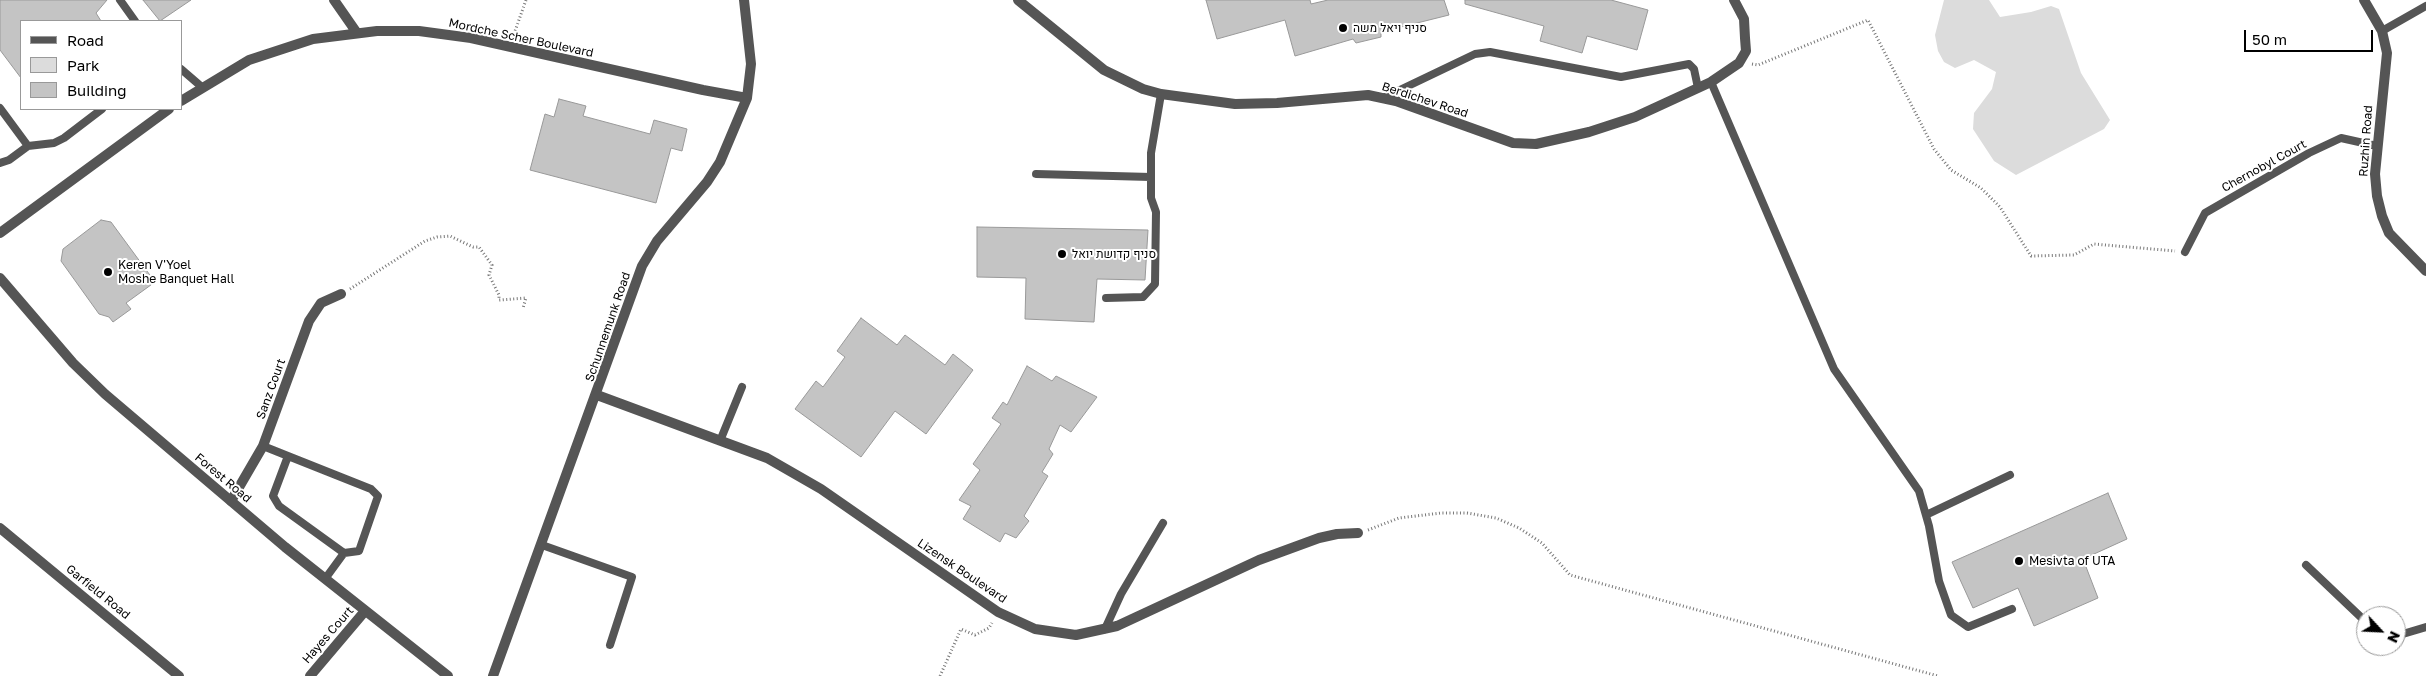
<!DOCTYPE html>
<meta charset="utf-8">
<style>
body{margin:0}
#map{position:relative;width:2426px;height:676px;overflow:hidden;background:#fff;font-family:"Golos Text",sans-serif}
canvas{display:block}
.legend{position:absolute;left:20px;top:20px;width:162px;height:90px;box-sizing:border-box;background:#fff;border:1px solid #999;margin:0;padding:6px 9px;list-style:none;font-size:15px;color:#000}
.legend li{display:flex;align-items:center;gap:10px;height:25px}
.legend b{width:25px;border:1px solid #999}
.north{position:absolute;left:2356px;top:606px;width:50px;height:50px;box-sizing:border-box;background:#fff;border:1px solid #999;border-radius:50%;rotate:115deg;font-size:14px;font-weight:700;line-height:20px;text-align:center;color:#000}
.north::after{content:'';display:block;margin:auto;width:18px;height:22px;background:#000;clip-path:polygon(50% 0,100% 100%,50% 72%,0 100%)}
.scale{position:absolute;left:2244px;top:30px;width:129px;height:22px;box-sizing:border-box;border:2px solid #000;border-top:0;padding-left:6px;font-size:15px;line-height:18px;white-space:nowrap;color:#000;-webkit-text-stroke:4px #fff;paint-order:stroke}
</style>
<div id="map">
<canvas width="2426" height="676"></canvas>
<ul class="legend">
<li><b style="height:6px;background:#555"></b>Road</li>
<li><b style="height:14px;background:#dcdcdc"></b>Park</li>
<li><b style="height:14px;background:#c4c4c4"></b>Building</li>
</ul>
<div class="north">N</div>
<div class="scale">50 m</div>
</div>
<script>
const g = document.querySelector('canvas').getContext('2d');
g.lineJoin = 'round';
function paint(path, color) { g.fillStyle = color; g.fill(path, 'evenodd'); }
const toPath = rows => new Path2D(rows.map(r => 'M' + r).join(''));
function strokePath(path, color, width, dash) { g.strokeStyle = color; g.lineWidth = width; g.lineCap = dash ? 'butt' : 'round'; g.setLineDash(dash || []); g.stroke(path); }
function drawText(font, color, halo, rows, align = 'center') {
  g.font = font + ' "Golos Text",Heebo,sans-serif'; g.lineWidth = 4; g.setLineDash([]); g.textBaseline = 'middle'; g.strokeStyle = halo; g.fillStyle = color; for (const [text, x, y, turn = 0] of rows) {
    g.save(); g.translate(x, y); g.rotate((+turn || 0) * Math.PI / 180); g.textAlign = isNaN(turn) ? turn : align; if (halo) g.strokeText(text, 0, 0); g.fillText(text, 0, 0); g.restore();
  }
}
const green = toPath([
 [1944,0,1989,0,2000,17,2031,12,2051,6,2059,9,2081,73,2110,120,2104,129,2016,175,1994,161,1973,129,1974,113,1992,89,1996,72,1974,60,1955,68,1944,62,1938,51,1935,35]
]);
const building = toPath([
 [0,0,107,0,96,13,101,21,21,21,21,78,0,50,0,0],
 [143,0,191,0,160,21,143,0],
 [1206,0,1310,0,1311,4,1328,0,1444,0,1449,15,1381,32,1381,37,1356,43,1353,39,1295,56,1285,20,1217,39,1206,0],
 [1465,0,1611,0,1648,10,1637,50,1587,36,1582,53,1540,41,1544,26,1465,4,1465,0],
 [559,99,586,106,583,116,650,134,654,120,687,129,682,151,671,148,656,203,530,170,545,114,554,117,559,99],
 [101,220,111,222,155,282,126,303,131,309,113,322,109,317,99,314,61,261,63,249,101,220],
 [977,227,1148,230,1145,280,1097,279,1094,322,1025,319,1026,278,977,277,977,227],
 [861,318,897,345,905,335,945,365,953,354,973,370,926,434,895,411,861,457,795,409,816,381,823,387,845,357,837,351,861,318],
 [1027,366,1052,381,1056,376,1097,397,1071,432,1060,425,1049,449,1053,454,1042,472,1048,476,1024,516,1029,521,1016,538,1005,533,1000,542,963,519,971,506,959,500,980,470,973,464,1001,424,992,418,1003,402,1007,405,1027,366],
 [2108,493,2127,539,2083,559,2098,598,2034,626,2018,588,1973,608,1952,562,2108,493]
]);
const path = toPath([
 [514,34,526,0],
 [1752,64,1758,65,1868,20,1934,149,1951,170,1981,188,2000,207,2031,256,2074,255,2094,244,2175,251],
 [350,289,425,241,437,237,450,236,473,247,479,247,492,265,489,275,499,295,499,300,526,298,523,308],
 [1368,530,1399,518,1441,513,1467,513,1496,518,1519,528,1542,543,1570,575,1938,676],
 [940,676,961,629,975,635,989,628,992,623]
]);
const service = toPath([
 [120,0,135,21],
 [2382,31,2426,6],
 [181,69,203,88],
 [1711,82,1834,369,1919,491,1929,526,1939,581,1951,615,1968,627,2012,609],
 [1383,98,1475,54,1490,52,1621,77,1689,64,1694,69,1698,88],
 [0,108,28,146],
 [0,163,9,160,28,146,54,143,64,138,102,109],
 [1036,174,1151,177],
 [2185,252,2205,213,2309,153,2341,138,2377,146],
 [1106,298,1143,297,1155,284,1156,212,1151,198,1151,153,1161,94],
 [720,441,742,387],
 [263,446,288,456,371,489,378,496,359,551,344,553,279,506,273,496,288,456],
 [1926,515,2010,475],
 [542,545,632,577,610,645],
 [2306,565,2366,622],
 [325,579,344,553],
 [1105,629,1121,594,1163,523],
 [2396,636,2426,627]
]);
const minor = toPath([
 [334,0,357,33],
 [1018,0,1104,70,1143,89,1161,94,1235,104,1277,103,1368,95,1396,101,1513,143,1536,144,1589,132,1635,117,1711,82,1739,63,1746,51,1745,38,1744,19,1734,0],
 [2364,0,2382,31,2387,53,2375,174,2377,196,2382,216,2389,233,2426,271],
 [181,101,249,60,313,39,377,31,419,31,471,38,703,90,747,98],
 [0,233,169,109],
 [597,395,767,458,821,489,998,612,1035,629,1076,635,1117,626,1259,560,1319,538,1337,534,1358,533],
 [231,501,263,446,309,321,321,303,341,294],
 [0,528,179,676],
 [310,676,365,611],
 [493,676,642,266,657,241,707,182,720,162,747,98,751,64,744,0]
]);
const tertiary = toPath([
 [0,278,73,363,105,394,285,547,448,676]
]);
const markers = [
 [1343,28,5,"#000"],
 [1062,254,5,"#000"],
 [108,272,5,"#000"],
 [2019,561,5,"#000"]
];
const poiNames = [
 ["סניף ויאל משה",1353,28],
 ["סניף קדושת יואל",1072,254],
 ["Keren V'Yoel",118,265],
 ["Moshe Banquet Hall",118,279],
 ["Mesivta of UTA",2029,561]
];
const streetNames = [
 ["Mordche Scher Boulevard",521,38,12],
 ["Berdichev Road",1425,100,18],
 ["Ruzhin Road",2366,141,-86],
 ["Chernobyl Court",2264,166,-29],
 ["Schunnemunk Road",608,327,-71],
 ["Sanz Court",271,389,-70],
 ["Forest Road",223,478,40],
 ["Lizensk Boulevard",962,571,34],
 ["Garfield Road",98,592,39],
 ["Hayes Court",328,635,-49]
];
paint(green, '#dcdcdc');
paint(building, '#c4c4c4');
strokePath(building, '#999', 1);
strokePath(path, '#777', 3, [1, 2.5]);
strokePath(service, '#555', 8);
strokePath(minor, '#555', 10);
strokePath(tertiary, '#555', 10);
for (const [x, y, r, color] of markers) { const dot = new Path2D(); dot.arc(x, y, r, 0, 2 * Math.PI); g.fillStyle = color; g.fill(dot); strokePath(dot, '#fff', 2); }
drawText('12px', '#000', '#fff', poiNames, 'left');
drawText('12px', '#000', '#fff', streetNames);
</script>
